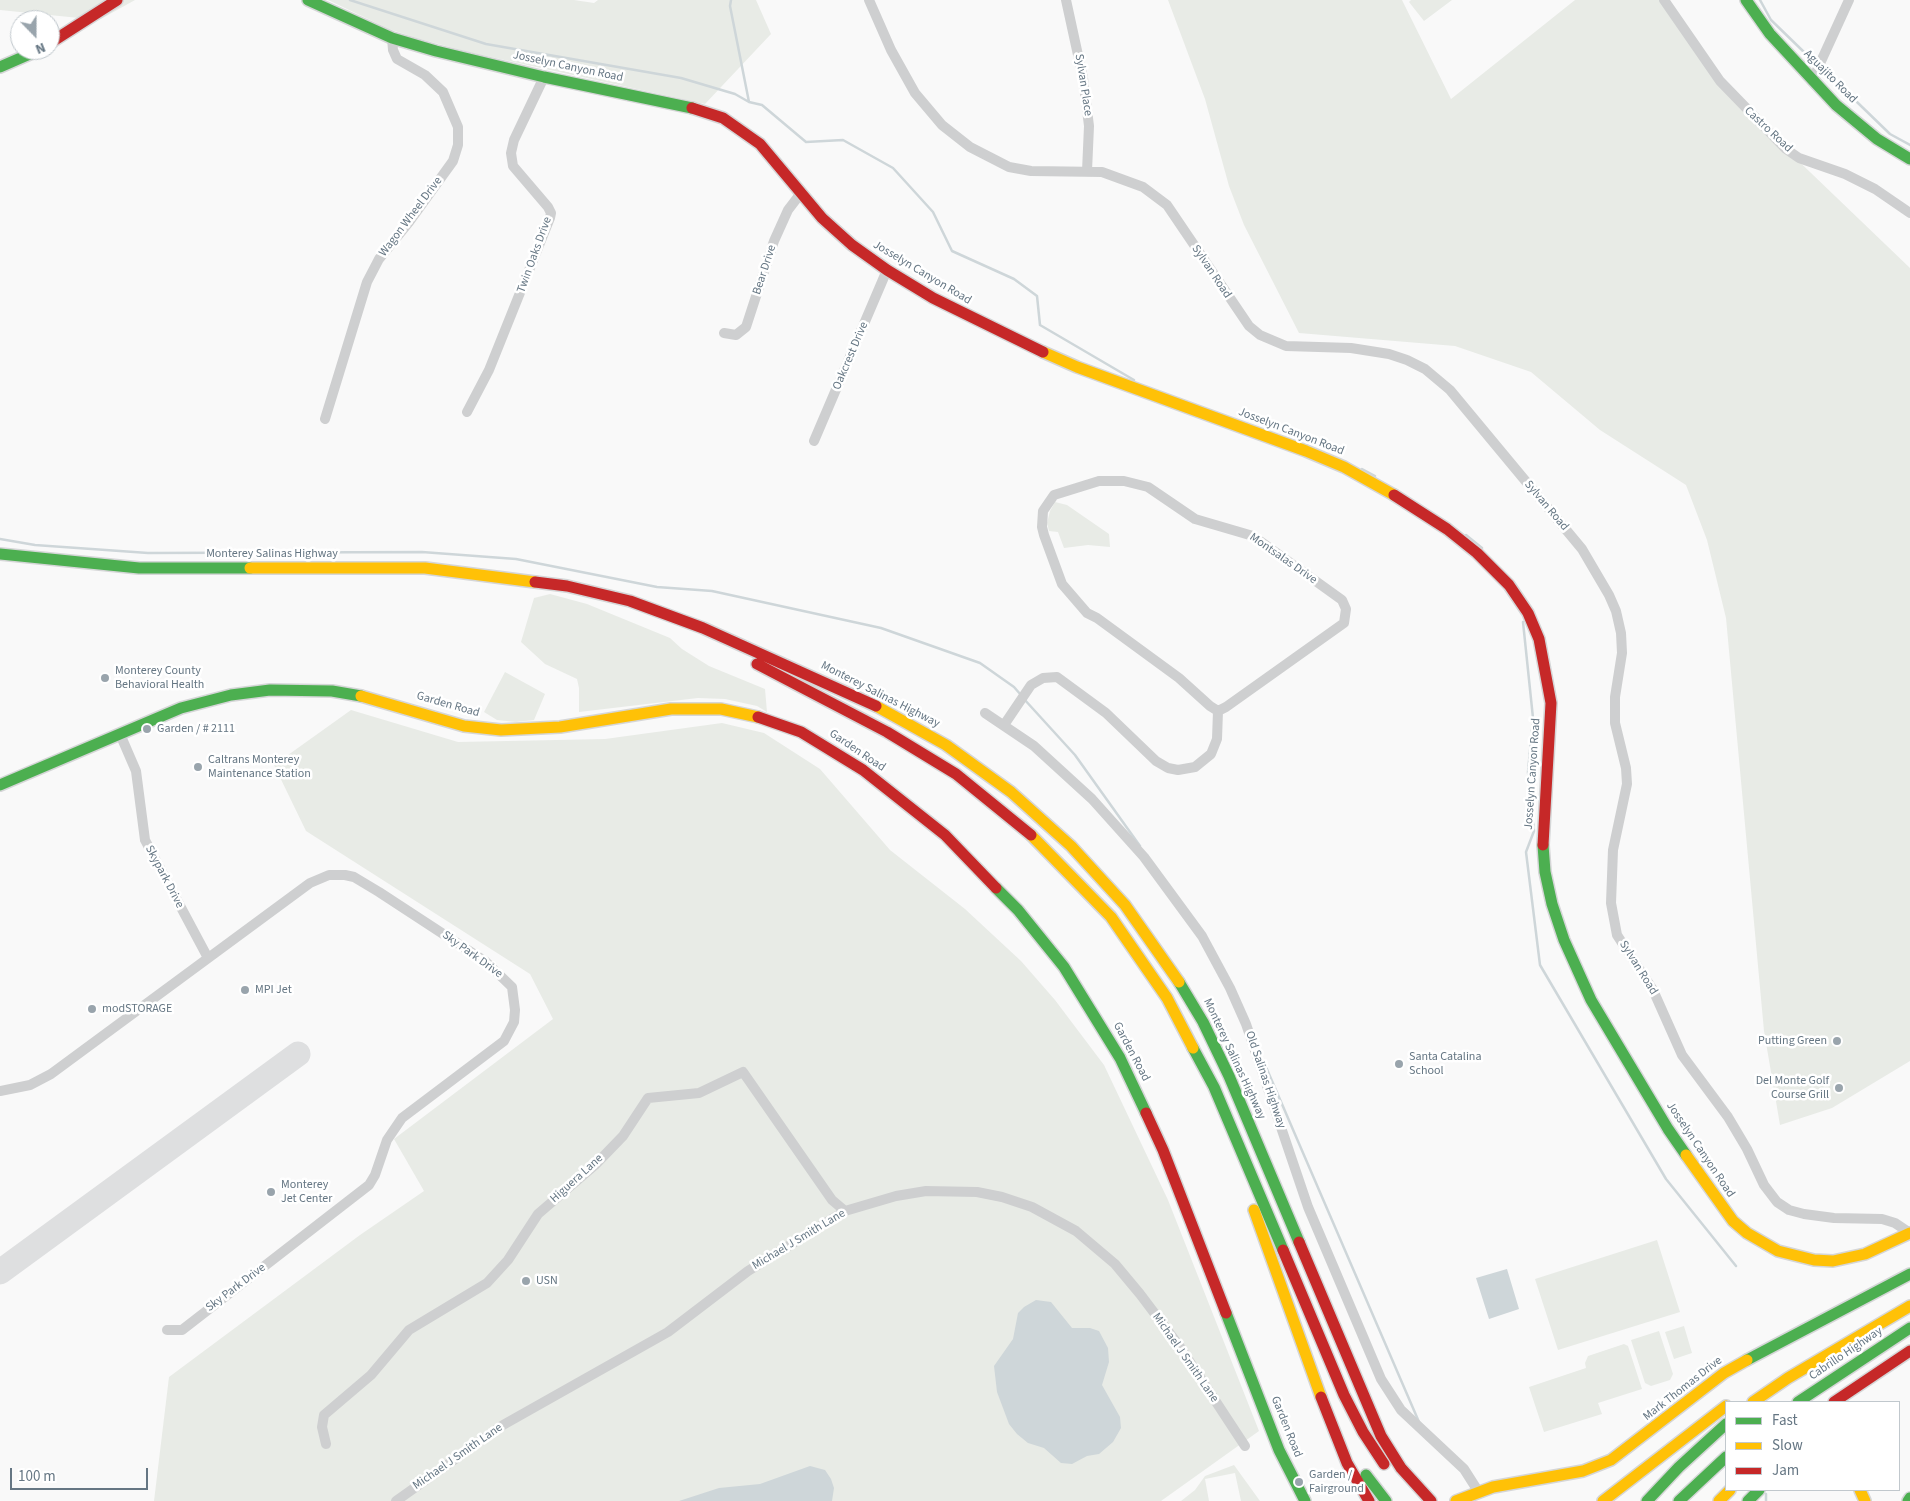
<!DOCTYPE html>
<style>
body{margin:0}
#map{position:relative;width:1910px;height:1501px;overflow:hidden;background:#f9f9f9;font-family:"Source Sans 3",sans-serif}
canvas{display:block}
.legend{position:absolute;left:1725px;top:1401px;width:175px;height:90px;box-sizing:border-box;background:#fff;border:1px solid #c1c8cd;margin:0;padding:6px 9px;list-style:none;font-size:15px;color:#657683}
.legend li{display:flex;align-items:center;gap:10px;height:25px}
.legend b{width:25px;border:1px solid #c1c8cd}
.north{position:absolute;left:10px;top:10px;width:50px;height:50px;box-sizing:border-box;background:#fff;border:1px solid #c1c8cd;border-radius:50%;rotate:158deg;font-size:14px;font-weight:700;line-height:20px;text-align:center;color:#657683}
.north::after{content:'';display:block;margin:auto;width:18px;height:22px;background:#99a4ac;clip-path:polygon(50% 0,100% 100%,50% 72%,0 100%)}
.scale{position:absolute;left:10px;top:1468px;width:138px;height:22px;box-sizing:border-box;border:2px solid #657683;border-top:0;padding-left:6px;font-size:15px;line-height:18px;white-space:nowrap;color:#657683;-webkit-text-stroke:4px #fff;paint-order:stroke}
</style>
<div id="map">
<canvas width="1910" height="1501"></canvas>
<ul class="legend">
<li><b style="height:6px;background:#4caf50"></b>Fast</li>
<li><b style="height:6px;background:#ffc107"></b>Slow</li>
<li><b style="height:6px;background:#c62828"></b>Jam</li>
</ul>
<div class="north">N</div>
<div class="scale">100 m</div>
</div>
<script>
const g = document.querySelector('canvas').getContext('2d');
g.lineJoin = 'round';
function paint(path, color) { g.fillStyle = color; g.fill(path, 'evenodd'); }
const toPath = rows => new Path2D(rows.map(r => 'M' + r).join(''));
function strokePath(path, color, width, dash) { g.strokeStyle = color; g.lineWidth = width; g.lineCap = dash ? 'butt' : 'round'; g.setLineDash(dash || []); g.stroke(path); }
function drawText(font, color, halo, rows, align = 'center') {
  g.font = font + ' "Source Sans 3",sans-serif'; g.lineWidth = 5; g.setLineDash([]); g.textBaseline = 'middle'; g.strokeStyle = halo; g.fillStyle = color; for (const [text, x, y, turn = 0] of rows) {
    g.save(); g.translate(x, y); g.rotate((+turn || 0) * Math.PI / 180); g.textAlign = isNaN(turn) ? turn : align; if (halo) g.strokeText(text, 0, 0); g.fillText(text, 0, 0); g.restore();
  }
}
const green = toPath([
 [0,0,135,0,99,20,0,10],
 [328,0,574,0,594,3,598,0,756,0,771,34,705,104,468,52,416,38,389,29],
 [1168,0,1402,0,1451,99,1575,0,1664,0,1720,81,1786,149,1910,268,1910,1061,1832,1108,1780,1125,1764,1031,1726,618,1707,540,1686,485,1600,430,1531,372,1455,346,1299,333,1244,225,1229,186,1205,99],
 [1411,0,1452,0,1424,21,1409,2],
 [1055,502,1067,505,1109,534,1110,547,1088,545,1064,548,1058,532,1049,531,1047,523,1050,511],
 [550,594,587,604,670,638,682,649,709,666,765,689,767,712,757,706,725,699,698,698,579,712,579,688,577,679,545,664,521,642,534,598],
 [505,672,545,694,534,720,516,722,497,720,484,712],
 [351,710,458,742,605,739,722,723,764,733,820,769,890,850,965,909,1021,961,1055,1000,1104,1065,1168,1200,1259,1431,1161,1501,154,1501,169,1377,360,1235,424,1191,394,1139,553,1019,530,974,306,831,274,765],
 [1657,1240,1680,1312,1558,1350,1535,1279],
 [1684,1326,1692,1353,1674,1359,1665,1332],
 [1659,1331,1673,1374,1670,1380,1651,1386,1645,1383,1631,1340],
 [1624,1344,1628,1346,1642,1389,1598,1403,1602,1414,1544,1432,1529,1387,1586,1368,1585,1363,1588,1356],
 [1234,1465,1260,1501,1241,1501,1235,1473,1205,1479,1209,1501,1181,1501,1195,1490,1205,1476]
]);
const water = toPath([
 [1507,1269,1519,1309,1489,1319,1476,1278],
 [1036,1300,1051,1302,1072,1328,1090,1328,1099,1331,1108,1348,1109,1362,1102,1385,1120,1417,1121,1428,1113,1442,1099,1454,1087,1456,1072,1464,1061,1463,1044,1448,1028,1443,1017,1434,1009,1424,997,1392,994,1366,1013,1339,1018,1313,1024,1307],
 [810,1466,825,1470,831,1479,834,1488,832,1501,679,1501,719,1488,760,1484]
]);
const stream = toPath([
 [350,0,486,44,681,78,735,94,749,102,762,105,806,142,843,140,893,168,933,212,952,251,1014,279,1037,296,1040,325,1134,380],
 [731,0,730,6,749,102],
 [1760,0,1771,20,1805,53],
 [1827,73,1890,134,1910,145],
 [1362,469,1375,476],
 [1466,535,1482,548],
 [0,539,35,545,148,553,422,552,516,559,657,587,712,591,881,628,980,663,1014,687,1021,695],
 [1523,622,1533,718,1528,772,1534,831,1526,852,1540,965,1666,1179,1736,1266],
 [1024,699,1075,755,1140,846],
 [1266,1067,1419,1422],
 [1766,1501,1766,1494]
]);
const taxiway = toPath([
 [0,1272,298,1054]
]);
const street = toPath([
 [869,0,891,50,915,93,942,125,970,147,1009,167,1031,171,1102,172,1143,187,1167,205,1249,326,1260,335,1286,346,1351,348,1389,354,1407,360,1425,369,1450,390,1582,549,1609,595,1616,611,1621,633,1622,653,1615,697,1615,723,1626,768,1627,784,1613,850,1611,903,1617,935,1653,990,1682,1055,1728,1117,1747,1149,1764,1185,1777,1202,1789,1210,1804,1214,1834,1218,1882,1219,1895,1223,1910,1233],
 [1066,0,1083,78,1089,126,1087,171],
 [1664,0,1720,81,1786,149,1799,158,1845,174,1875,189,1910,213],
 [1812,81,1849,0],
 [724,333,736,335,746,327,774,241,788,210,801,193],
 [467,412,489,370,550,218,551,213,548,207,513,166,511,153,514,140,544,77],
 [325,419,367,282,379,259,409,222,453,161,458,145,458,127,443,92,425,75,397,59,393,50,392,38],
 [814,441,887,270],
 [1099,481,1124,481,1148,487,1195,519,1253,536,1342,600,1346,609,1344,623,1226,707,1218,711,1210,706,1179,678,1097,618,1087,613,1062,584,1044,535,1042,527,1043,511,1054,495,1099,481],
 [985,713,1034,746,1092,799,1144,857,1202,936,1230,988,1246,1024,1308,1207,1381,1379,1401,1410,1464,1469,1478,1491],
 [1004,725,1031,685,1043,678,1057,677,1106,713,1156,761,1168,768,1178,770,1195,767,1211,754,1217,739,1218,711],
 [120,734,136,771,145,840,208,958],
 [0,1091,30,1085,51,1074,310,883,329,875,345,875,354,877,379,892,486,962,512,987,515,1010,514,1022,504,1041,402,1118,387,1140,375,1175,369,1185,182,1330,167,1330],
 [326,1444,322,1427,324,1415,371,1375,409,1330,487,1283,508,1260,538,1214,595,1165,623,1136,648,1098,699,1093,743,1072,832,1200,845,1211],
 [396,1501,503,1425,668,1332,748,1271,845,1211,896,1196,926,1191,977,1192,1002,1197,1032,1207,1076,1231,1115,1264,1140,1294,1180,1347,1245,1446]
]);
const fast = toPath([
 [308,0,392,38,436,51,544,77,692,108],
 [1746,0,1770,34,1836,105,1877,139,1910,159],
 [0,67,39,50],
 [0,554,139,568,250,568],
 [0,785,181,708,231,695,270,690,332,691,361,696],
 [1543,845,1545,872,1552,904,1564,940,1591,1000,1668,1129,1686,1155],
 [996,888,1018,910,1064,967,1120,1058,1146,1113],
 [1179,982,1203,1022,1229,1076,1299,1242],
 [1193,1048,1214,1087,1283,1250],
 [1226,1313,1279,1450,1305,1501],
 [1747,1360,1910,1274],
 [1798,1402,1910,1328],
 [1366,1475,1386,1501],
 [1647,1501,1679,1467,1726,1424],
 [1679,1501,1726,1457],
 [1748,1501,1759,1490],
 [1908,1501,1910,1498]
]);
const slow = toPath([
 [1043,352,1077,367,1306,451,1344,467,1394,495],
 [250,568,425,568,535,582],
 [361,696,464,726,501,730,560,727,671,709,721,709,758,717],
 [876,706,946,745,1011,792,1071,846,1125,905,1179,982],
 [1031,835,1111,917,1167,998,1193,1048],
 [1686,1155,1733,1221,1747,1233,1778,1251,1814,1260,1833,1261,1865,1254,1910,1233],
 [1254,1210,1321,1397],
 [1753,1402,1788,1378,1910,1306],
 [1860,1490,1865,1501],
 [1456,1501,1493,1487,1583,1471,1611,1460,1724,1373,1747,1360],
 [1603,1501,1726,1406],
 [1719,1501,1730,1490]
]);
const jam = toPath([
 [50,43,117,0],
 [692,108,723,118,760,144,822,218,852,245,887,270,933,298,1043,352],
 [1394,495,1447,529,1477,553,1509,585,1528,613,1539,639,1551,703,1543,845],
 [535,582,567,586,630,601,703,628,876,706],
 [757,664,887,732,956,774,1031,835],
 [758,717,801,732,863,770,945,835,996,888],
 [1146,1113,1163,1150,1226,1313],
 [1299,1242,1381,1436,1401,1468,1431,1501],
 [1283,1250,1344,1395,1363,1432,1384,1464],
 [1321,1397,1347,1463,1369,1501],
 [1834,1402,1910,1351]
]);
const markers = [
 [105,678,5,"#99a4ac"],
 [147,729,5,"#99a4ac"],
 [198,767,5,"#99a4ac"],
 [245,990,5,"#99a4ac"],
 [92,1009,5,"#99a4ac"],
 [1837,1041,5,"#99a4ac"],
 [1399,1064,5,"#99a4ac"],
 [1839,1088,5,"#99a4ac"],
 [271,1192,5,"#99a4ac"],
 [526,1281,5,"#99a4ac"],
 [1299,1482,5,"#99a4ac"]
];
const streetNames = [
 ["Josselyn Canyon Road",568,67,12],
 ["Aguajito Road",1830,77,45],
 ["Sylvan Place",1083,85,81],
 ["Castro Road",1768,130,43],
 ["Wagon Wheel Drive",411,217,-53],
 ["Twin Oaks Drive",535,255,-70],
 ["Bear Drive",765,270,-72],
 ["Sylvan Road",1211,272,56],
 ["Josselyn Canyon Road",922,273,31],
 ["Oakcrest Drive",851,356,-67],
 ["Josselyn Canyon Road",1291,432,21],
 ["Sylvan Road",1546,506,50],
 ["Monterey Salinas Highway",272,554],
 ["Montsalas Drive",1283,559,35],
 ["Monterey Salinas Highway",880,695,27],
 ["Garden Road",448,705,16],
 ["Garden Road",857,751,34],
 ["Josselyn Canyon Road",1533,774,-86],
 ["Skypark Drive",164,877,62],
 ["Sky Park Drive",472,955,36],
 ["Sylvan Road",1638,968,58],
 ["Garden Road",1131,1052,62],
 ["Monterey Salinas Highway",1234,1059,65],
 ["Old Salinas Highway",1265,1080,71],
 ["Josselyn Canyon Road",1700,1150,56],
 ["Higuera Lane",577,1179,-42],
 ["Michael J Smith Lane",799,1240,-31],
 ["Sky Park Drive",236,1288,-37],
 ["Cabrillo Highway",1846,1354,-34],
 ["Michael J Smith Lane",1185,1358,55],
 ["Mark Thomas Drive",1683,1389,-38],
 ["Garden Road",1286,1427,68],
 ["Michael J Smith Lane",458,1457,-35]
];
const poiNames = [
 ["Monterey County",115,671],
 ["Behavioral Health",115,685],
 ["Garden / # 2111",157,729],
 ["Caltrans Monterey",208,760],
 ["Maintenance Station",208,774],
 ["MPI Jet",255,990],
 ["modSTORAGE",102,1009],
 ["Putting Green",1827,1041,"right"],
 ["Santa Catalina",1409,1057],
 ["School",1409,1071],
 ["Del Monte Golf",1829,1081,"right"],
 ["Course Grill",1829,1095,"right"],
 ["Monterey",281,1185],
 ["Jet Center",281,1199],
 ["USN",536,1281],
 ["Garden /",1309,1475],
 ["Fairground",1309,1489]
];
paint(green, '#e8ebe6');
paint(water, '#ced6d9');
strokePath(stream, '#ced6d9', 2.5);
strokePath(taxiway, '#dedfe0', 25);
strokePath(fast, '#d5d6d7', 14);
strokePath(slow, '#d5d6d7', 14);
strokePath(jam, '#d5d6d7', 14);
strokePath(street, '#cecfd0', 10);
strokePath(fast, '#4caf50', 11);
strokePath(slow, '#ffc107', 11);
strokePath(jam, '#c62828', 11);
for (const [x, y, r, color] of markers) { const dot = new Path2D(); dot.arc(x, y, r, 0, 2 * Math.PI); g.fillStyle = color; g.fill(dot); strokePath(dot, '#fff', 2); }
drawText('12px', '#657683', '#fff', streetNames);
drawText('12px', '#657683', '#fff', poiNames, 'left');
</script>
